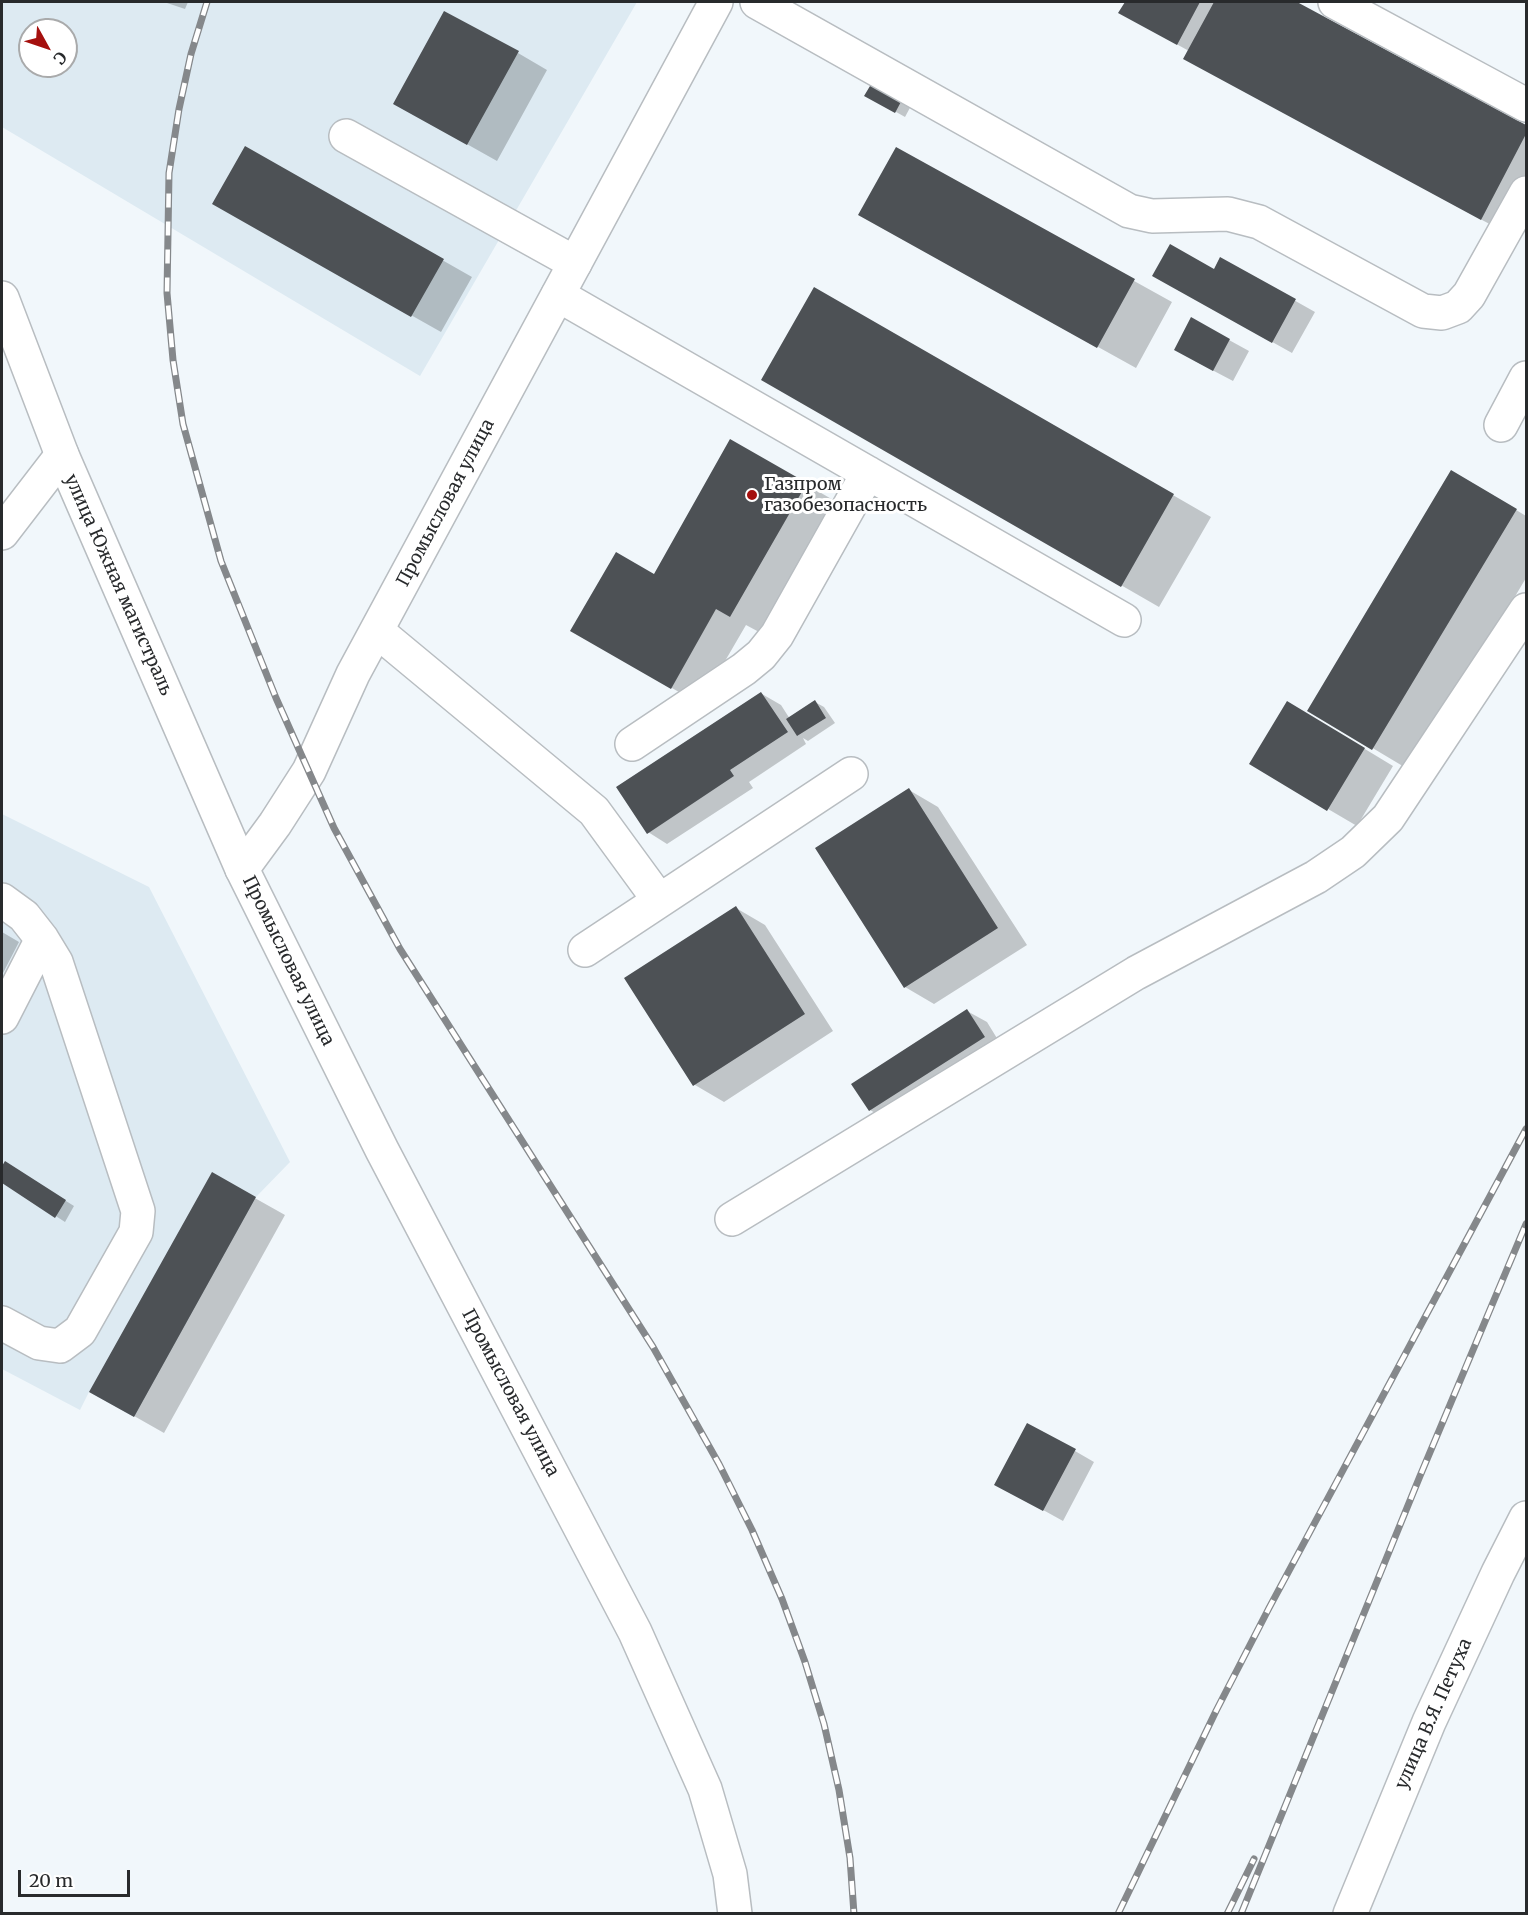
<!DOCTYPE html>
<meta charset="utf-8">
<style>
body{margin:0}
#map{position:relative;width:1528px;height:1915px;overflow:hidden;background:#f1f7fb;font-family:Merriweather,serif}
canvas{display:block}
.frame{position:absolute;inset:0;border:3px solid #282a2c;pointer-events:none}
.north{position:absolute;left:18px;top:18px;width:60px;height:60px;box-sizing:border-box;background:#fff;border:2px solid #a9aaab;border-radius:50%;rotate:130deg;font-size:16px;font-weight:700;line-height:24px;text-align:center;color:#282a2c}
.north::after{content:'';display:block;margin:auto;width:21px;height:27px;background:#a5100e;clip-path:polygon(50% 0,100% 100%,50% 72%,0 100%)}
.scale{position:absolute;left:18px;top:1870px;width:112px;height:27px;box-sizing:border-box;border:3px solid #282a2c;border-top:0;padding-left:8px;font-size:18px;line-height:21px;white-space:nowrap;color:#282a2c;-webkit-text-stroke:4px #fff;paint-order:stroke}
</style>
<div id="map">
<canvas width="1528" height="1915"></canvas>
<div class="frame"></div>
<div class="north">С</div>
<div class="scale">20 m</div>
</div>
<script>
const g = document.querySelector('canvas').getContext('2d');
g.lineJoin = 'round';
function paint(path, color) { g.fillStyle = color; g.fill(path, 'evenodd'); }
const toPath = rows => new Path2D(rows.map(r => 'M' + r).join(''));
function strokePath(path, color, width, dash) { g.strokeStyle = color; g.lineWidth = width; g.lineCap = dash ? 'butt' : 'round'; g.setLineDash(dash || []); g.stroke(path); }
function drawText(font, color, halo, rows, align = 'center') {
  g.font = font + ' Merriweather,serif'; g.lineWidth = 6; g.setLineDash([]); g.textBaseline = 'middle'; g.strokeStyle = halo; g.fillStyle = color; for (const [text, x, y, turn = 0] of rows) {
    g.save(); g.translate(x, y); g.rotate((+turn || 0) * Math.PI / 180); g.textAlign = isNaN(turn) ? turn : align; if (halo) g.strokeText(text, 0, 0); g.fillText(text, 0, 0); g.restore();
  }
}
const built = toPath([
 [2,2,637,2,420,376,2,127],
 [30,30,66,30,66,66,30,66],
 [2,814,149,887,290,1162,256,1197,134,1417,89,1392,80,1410,2,1369]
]);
const shadow = toPath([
 [164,2,188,2,185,9],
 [1126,2,1294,2,1526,127,1526,227,1519,240,1185,59,1189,51,1120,13],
 [518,53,547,70,497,161,424,120],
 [874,83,912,104,905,117,866,95],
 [245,148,472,277,441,332,214,204],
 [896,149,1172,302,1136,368,898,236],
 [1221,259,1315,312,1292,353,1154,276,1214,271],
 [815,289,1211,517,1159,607,763,379],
 [1229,340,1249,351,1233,381,1195,361],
 [731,441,835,501,759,632,746,625,700,704,572,631,654,576],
 [1490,494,1526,516,1526,578,1411,771,1309,710],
 [762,694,781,705,790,719,815,702,824,707,835,723,808,741,803,738,806,744,749,782,753,788,667,844,648,832],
 [1317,720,1393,766,1357,826,1328,809],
 [909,790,938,807,1027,945,934,1004,905,987],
 [736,908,765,925,833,1031,724,1102,695,1085],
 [2,932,19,942,2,975],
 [967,1011,987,1022,1003,1048,889,1121,870,1110],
 [5,1163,74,1206,65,1222,2,1181,2,1168],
 [212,1174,285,1215,164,1433,120,1408],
 [1075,1451,1094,1462,1063,1521,1016,1495]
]);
const building = toPath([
 [1125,2,1200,2,1177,45,1118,13],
 [1214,2,1297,2,1526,125,1526,134,1481,220,1183,59],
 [444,11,519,51,467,145,393,104],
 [873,81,903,98,895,113,864,96],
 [245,146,444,259,411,317,212,204],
 [896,147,1135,279,1097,348,858,215],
 [1170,244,1214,269,1220,257,1296,299,1272,343,1152,276],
 [814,287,1174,494,1121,587,761,380],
 [1191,317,1230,339,1213,371,1174,350],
 [730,439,807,483,730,617,716,609,671,689,570,631,616,552,654,574],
 [1451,470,1517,509,1372,750,1307,711],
 [761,692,788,732,730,770,734,776,647,834,616,787],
 [815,700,826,718,797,736,786,719],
 [1287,701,1365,748,1327,811,1249,764],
 [909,788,998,928,904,988,815,848],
 [736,906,805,1014,693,1086,624,978],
 [967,1009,985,1037,869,1111,851,1084],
 [5,1161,66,1200,55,1218,2,1183,2,1166],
 [212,1172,256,1197,134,1417,89,1392],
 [1027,1423,1076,1449,1043,1511,994,1485]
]);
const minor = toPath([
 [757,2,1129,211,1152,216,1228,214,1259,222,1423,311,1442,313,1458,307,1469,295,1526,193],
 [1335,2,1526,105],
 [346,136,575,263],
 [558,295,1124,620],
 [1501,425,1526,378],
 [2,533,62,455],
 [377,631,594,811,659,900],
 [632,744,744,669,761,655,777,635,868,473],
 [2,900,24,916,42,939,56,962,138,1211,136,1232,80,1331,60,1346,39,1343,2,1323],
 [585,950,851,774],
 [2,1017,42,939],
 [732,1219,1136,973,1316,877,1353,852,1388,818,1526,610],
 [1350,1914,1429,1722,1498,1573,1526,1518]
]);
const major = toPath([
 [242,869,275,824,309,771,353,674,716,2]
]);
const highway = toPath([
 [2,298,62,455,242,869,382,1150,635,1632,705,1789,730,1874,735,1914]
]);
const rail = toPath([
 [207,2,191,54,179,109,169,173,167,293,173,360,183,424,221,561,276,698,334,828,400,949,653,1347,719,1464,752,1530,782,1599,805,1662,824,1724,839,1790,850,1858,854,1914],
 [1118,1914,1216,1711,1269,1608,1526,1129],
 [1227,1914,1254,1859],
 [1241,1914,1420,1476,1526,1224]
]);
const markers = [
 [752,495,6,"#a5100e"]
];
const poiNames = [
 ["Газпром",764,485],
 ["газобезопасность",764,506]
];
const streetNames = [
 ["Промысловая улица",446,503,-62],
 ["улица Южная магистраль",118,585,66],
 ["Промысловая улица",288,961,64],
 ["Промысловая улица",510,1393,62],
 ["улица В.Я. Петуха",1434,1714,-66]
];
paint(built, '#ddeaf2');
paint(shadow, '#0003');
paint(building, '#4d5155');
strokePath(minor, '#b8bdc1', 36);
strokePath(major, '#b8bdc1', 36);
strokePath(highway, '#b8bdc1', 36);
strokePath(minor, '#fff', 33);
strokePath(major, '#fff', 33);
strokePath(highway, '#fff', 33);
strokePath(rail, '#85888b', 7);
strokePath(rail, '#fff', 4.5, [14]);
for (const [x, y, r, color] of markers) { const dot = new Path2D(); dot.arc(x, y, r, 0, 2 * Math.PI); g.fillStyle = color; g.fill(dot); strokePath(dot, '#fff', 2); }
drawText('18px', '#282a2c', '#fff', poiNames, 'left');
drawText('18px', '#282a2c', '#fff', streetNames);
</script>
